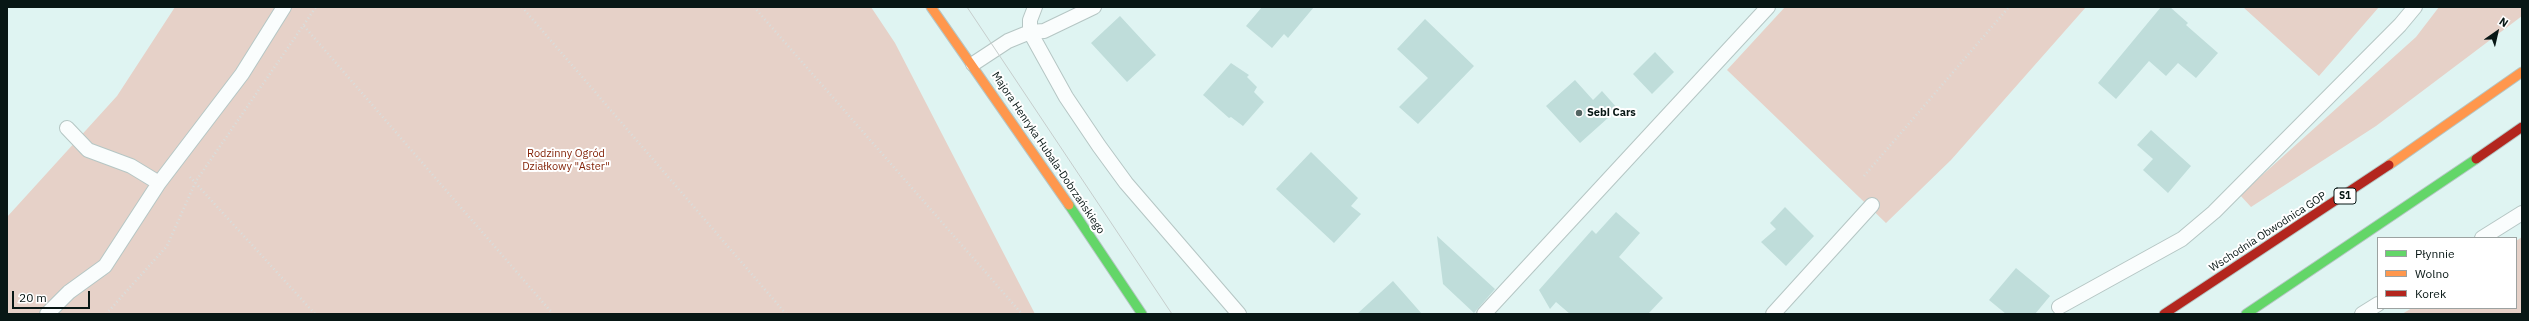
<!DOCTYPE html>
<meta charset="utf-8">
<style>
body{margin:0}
#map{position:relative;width:2529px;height:321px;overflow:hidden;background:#dff4f2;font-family:"IBM Plex Sans",sans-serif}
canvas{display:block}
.frame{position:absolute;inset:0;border:8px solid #081715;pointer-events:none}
.legend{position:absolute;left:2377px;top:237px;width:140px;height:72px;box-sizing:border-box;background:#fff;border:1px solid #9ca2a1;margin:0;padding:5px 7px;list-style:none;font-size:12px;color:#081715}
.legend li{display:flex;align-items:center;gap:8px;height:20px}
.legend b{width:20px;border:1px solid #9ca2a1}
.north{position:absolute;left:2477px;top:12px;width:40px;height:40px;-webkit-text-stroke:3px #fff;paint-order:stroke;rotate:34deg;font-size:11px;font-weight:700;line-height:16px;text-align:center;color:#081715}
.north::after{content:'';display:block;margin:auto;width:14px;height:18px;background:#081715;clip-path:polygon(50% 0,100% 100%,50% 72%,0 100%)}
.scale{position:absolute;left:12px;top:291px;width:78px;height:18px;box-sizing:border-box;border:2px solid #081715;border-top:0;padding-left:5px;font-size:12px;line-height:14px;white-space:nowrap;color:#081715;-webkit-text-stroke:3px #fff;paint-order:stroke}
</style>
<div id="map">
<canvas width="2529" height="321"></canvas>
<div class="frame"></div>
<ul class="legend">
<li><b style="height:5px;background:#63d668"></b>Płynnie</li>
<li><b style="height:5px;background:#ff974d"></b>Wolno</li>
<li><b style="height:5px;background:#b3261e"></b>Korek</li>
</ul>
<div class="north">N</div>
<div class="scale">20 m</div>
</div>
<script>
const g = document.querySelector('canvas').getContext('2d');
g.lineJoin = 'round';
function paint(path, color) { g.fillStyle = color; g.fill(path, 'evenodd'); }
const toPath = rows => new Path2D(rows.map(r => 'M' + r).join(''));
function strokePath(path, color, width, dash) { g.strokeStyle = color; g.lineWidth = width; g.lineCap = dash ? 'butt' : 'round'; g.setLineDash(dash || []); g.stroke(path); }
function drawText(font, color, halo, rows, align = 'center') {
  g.font = font + ' "IBM Plex Sans",sans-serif'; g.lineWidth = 4; g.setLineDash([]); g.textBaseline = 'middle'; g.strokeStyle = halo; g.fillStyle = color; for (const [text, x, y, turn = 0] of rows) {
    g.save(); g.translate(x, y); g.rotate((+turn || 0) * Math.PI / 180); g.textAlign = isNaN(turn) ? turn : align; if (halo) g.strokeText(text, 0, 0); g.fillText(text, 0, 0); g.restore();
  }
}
const green = toPath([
 [175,7,871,7,895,43,1035,314,7,314,7,217,117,96],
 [1785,7,2086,7,1951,160,1886,223,1727,70],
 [2243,7,2379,7,2319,76],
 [2439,7,2522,7,2522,16,2376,126,2251,207,2240,195,2416,37],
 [2522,237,2522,314,2402,314,2412,308,2516,308,2516,241]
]);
const building = toPath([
 [1262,7,1314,7,1288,38,1284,34,1272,48,1246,26],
 [2161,7,2170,7,2188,23,2186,25,2218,53,2196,78,2178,63,2166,76,2149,61,2116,99,2098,83],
 [1120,16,1156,55,1127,82,1091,43],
 [1425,19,1474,66,1418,124,1399,107,1428,78,1397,49],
 [1655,52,1674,72,1652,94,1633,74],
 [1231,63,1249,75,1247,77,1257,87,1254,92,1264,102,1243,126,1231,117,1229,118,1203,95],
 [1575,80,1593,100,1602,91,1618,109,1580,143,1546,106],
 [2151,130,2191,166,2168,193,2143,170,2153,159,2137,145],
 [1311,152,1358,198,1351,206,1361,214,1334,243,1276,189],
 [1785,207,1814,236,1786,266,1761,242,1776,229,1770,223],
 [1616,212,1640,233,1619,257,1663,298,1648,314,1570,314,1556,302,1550,309,1539,290,1592,230,1596,234],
 [1437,236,1495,289,1474,313,1443,284],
 [2016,268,2050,296,2035,314,2006,314,1989,300],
 [1393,281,1422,314,1357,314]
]);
const path = toPath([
 [522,7,786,314],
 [754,7,1022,314],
 [304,26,553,314],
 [1864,176,2009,7],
 [190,177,315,314],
 [106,314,167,246,196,181,316,7]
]);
const lane = toPath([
 [1035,7,1030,20,1030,32,1044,31,1094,7],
 [973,64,1008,41,1030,32,1066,97,1099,146,1126,183,1239,314],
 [67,128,88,150,131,166,159,183],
 [2482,238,2522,213],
 [2059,307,2182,239,2214,212,2400,25,2415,7],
 [47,314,69,292,105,266,159,183,242,74,284,7],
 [1484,314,1768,7],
 [1773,314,1872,205],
 [2362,314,2378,304]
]);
const fast = toPath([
 [1069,205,1142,314],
 [2246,314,2476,159]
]);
const slow = toPath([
 [931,7,1069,205],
 [2389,165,2522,72]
]);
const jam = toPath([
 [2476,159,2522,127],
 [2164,314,2389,165]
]);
const tram = toPath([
 [967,7,1172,314]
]);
const markers = [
 [1579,113,4,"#536462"]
];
const shields = [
 [2345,196,22]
];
const shieldNames = [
 ["S1",2345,196]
];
const poiNames = [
 ["Sebi Cars",1587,113]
];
const streetNames = [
 ["Majora Henryka Hubala-Dobrzańskiego",1048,153,56],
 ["Wschodnia Obwodnica GOP",2268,232,-33]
];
const parkNames = [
 ["Rodzinny Ogród",566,154],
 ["Działkowy \"Aster\"",566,167]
];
paint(green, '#e6d1c8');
paint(building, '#bfddda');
strokePath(lane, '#b5c6c4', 16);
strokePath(fast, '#b5c6c4', 11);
strokePath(slow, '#b5c6c4', 11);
strokePath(jam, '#b5c6c4', 11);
strokePath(path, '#d8dfde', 2.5, [1, 3]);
strokePath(lane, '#fafdfd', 14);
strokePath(fast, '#63d668', 9);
strokePath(slow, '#ff974d', 9);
strokePath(jam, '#b3261e', 9);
strokePath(tram, '#c6cdcc', 1);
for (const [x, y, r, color] of markers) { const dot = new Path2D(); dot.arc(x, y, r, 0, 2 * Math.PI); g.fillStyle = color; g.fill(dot); strokePath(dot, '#fff', 1.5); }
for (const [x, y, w] of shields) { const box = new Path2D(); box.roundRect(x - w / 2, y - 8, w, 16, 3); g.fillStyle = '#fff'; g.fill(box); strokePath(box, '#081715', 1); }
drawText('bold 10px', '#081715', null, shieldNames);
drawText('bold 11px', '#081715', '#fff', poiNames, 'left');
drawText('11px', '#081715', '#fff', streetNames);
drawText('11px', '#84250a', '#fff', parkNames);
</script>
